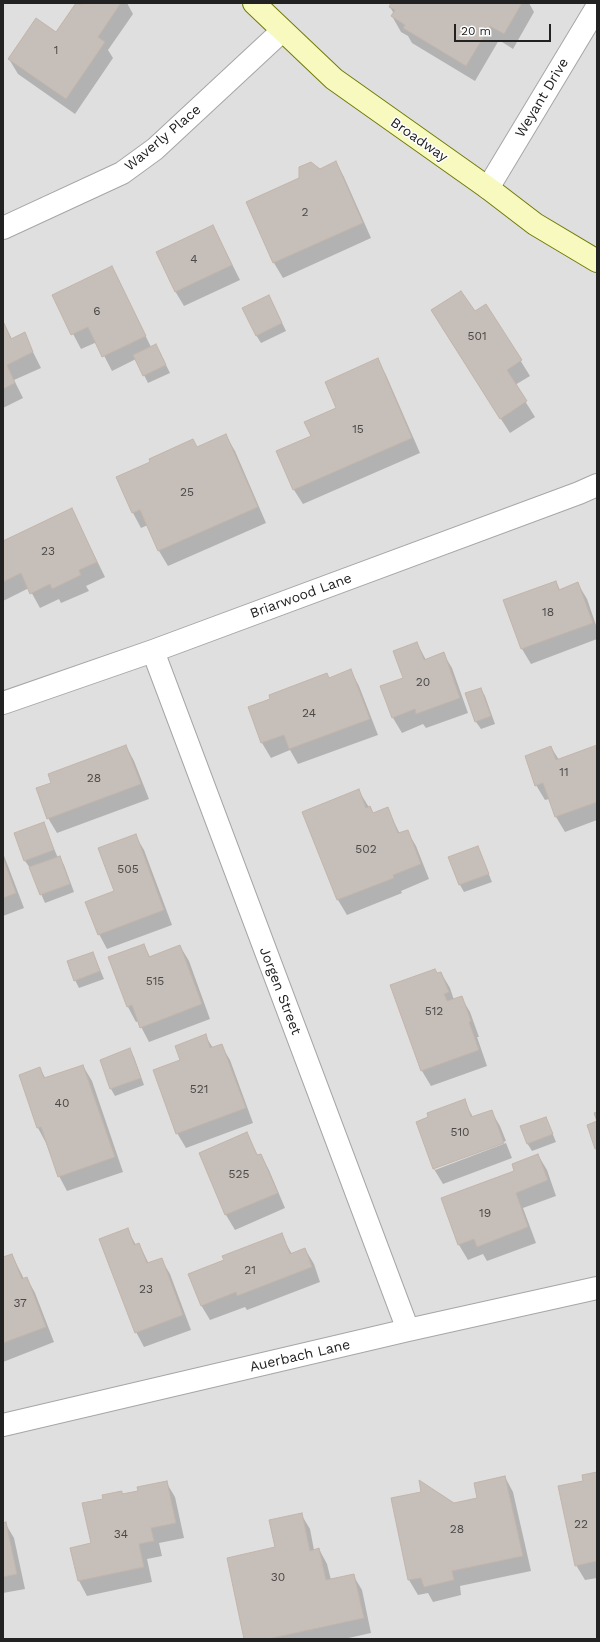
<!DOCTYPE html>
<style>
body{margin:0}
#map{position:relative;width:600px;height:1642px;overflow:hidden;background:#f2eee9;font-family:"Work Sans",sans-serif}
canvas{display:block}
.frame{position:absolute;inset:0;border:4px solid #222;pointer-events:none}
.scale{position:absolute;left:454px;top:24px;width:97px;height:18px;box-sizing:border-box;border:2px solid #222;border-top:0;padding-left:5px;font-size:12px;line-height:14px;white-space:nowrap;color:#222;-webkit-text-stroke:3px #fff;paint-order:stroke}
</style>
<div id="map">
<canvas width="600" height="1642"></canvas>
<div class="frame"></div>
<div class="scale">20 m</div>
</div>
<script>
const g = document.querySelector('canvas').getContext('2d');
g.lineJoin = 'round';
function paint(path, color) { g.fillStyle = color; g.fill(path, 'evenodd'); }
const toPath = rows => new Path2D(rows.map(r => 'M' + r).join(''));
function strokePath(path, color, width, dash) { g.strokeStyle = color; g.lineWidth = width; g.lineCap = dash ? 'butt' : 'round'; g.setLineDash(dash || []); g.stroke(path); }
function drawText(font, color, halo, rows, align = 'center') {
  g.font = font + ' "Work Sans",sans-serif'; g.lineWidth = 3; g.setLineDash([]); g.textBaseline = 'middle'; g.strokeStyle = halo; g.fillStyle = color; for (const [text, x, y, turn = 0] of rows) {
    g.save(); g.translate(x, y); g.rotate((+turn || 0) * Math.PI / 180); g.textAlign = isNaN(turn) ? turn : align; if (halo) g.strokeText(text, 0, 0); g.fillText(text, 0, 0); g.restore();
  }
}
const residential = toPath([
 [3,3,597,3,597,1639,3,1639]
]);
const shadow = toPath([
 [77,3,83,7,85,3,127,3,133,14,108,50,113,58,75,114,18,74,9,59,56,34],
 [392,3,529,3,534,12,513,49,499,40,475,81,412,43,408,36,401,32,392,16,394,14,390,7],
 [336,162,344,177,371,238,283,278,274,263,247,202],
 [213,226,240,280,184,306,175,291],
 [112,268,151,347,160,353,170,373,148,383,136,359,112,371,97,342,81,349,53,296],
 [269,296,286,331,261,343,256,335],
 [486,305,530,376,515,385,535,417,510,433,441,326,474,313],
 [4,324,12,339,24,334,41,368,14,380,23,398,3,408],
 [377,360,386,375,420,453,303,504,294,490,278,452,312,436],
 [226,436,235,451,266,523,168,566,159,551,148,525,141,528,133,513,117,478,197,448],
 [72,510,105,577,86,586,89,591,61,603,59,599,40,608,29,588,3,601,3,542],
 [556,582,560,590,578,584,587,599,597,628,597,639,531,664,522,649,505,601],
 [417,643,426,660,443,653,452,668,468,713,426,728,423,724,402,733,393,718],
 [351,671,359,686,378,735,298,764,290,750,271,758,262,743,329,679],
 [481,689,485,696,495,724,481,729,476,722,466,694],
 [126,746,134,761,149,799,57,833,48,818,52,783],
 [597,746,597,820,565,832,556,817,549,799,545,800,536,785,551,747,559,760],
 [359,791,373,814,387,808,400,834,407,831,416,846,429,879,401,891,402,893,347,915,338,900,303,812],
 [43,823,58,858,59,857,64,865,74,892,45,903,30,868,25,861,15,834],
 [135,835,144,850,172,925,107,949,99,934,116,892],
 [478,847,492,882,464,892,460,885],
 [3,853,24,908,3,916],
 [144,945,150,957,180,946,189,961,210,1019,149,1042,138,1021,136,1022,128,1007],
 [93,953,104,979,79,988,75,980],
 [441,973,450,988,454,1000,461,997,470,1012,479,1037,477,1037,487,1066,431,1086,422,1071,391,985],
 [205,1035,213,1048,221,1045,230,1060,253,1123,186,1148,177,1133,182,1060],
 [130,1050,134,1057,144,1085,115,1096,111,1089,101,1061],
 [83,1066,92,1081,123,1172,67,1191,59,1176,46,1143,38,1128,20,1076,40,1069,46,1079],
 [464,1101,473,1117,491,1111,500,1126,506,1141,435,1167,435,1170,506,1143,512,1158,443,1184,434,1169,417,1122],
 [546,1118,556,1142,532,1151,527,1143],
 [247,1134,258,1156,261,1155,269,1170,285,1208,235,1230,226,1215,200,1154],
 [538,1155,547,1170,556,1196,523,1208,536,1243,487,1261,483,1254,468,1260,459,1245,442,1198,515,1171],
 [127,1229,136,1245,139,1244,149,1264,161,1259,170,1274,191,1330,144,1347,136,1332],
 [281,1235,292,1254,305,1249,314,1264,320,1282,247,1310,245,1307,210,1320,201,1305,225,1261],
 [12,1255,24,1279,27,1278,35,1293,54,1342,3,1362,3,1259],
 [597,1473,597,1578,585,1580,576,1565,584,1482],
 [505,1477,513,1492,531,1571,460,1586,461,1595,433,1602,428,1593,418,1595,409,1580,392,1499,454,1504,478,1499],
 [166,1482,175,1497,184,1538,159,1543,162,1556,147,1559,152,1582,87,1596,79,1581,71,1548,92,1544,104,1500,121,1492,123,1495,139,1492],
 [301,1514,310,1529,314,1550,319,1549,327,1564,331,1580,353,1575,362,1590,371,1633,344,1639,245,1639,276,1548],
 [5,1523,14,1538,25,1589,3,1593,3,1524]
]);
const building = toPath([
 [76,3,82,5,84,3,121,3,98,37,105,42,66,99,8,59,36,18,56,32,76,3],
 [391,3,522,3,504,34,490,26,466,66,403,28,405,25,391,16,395,10,389,7,391,3],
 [336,161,363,223,273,263,246,202,299,178,299,167,311,162,320,169,336,161],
 [213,225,232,265,175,292,156,252,213,225],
 [112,266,146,336,102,357,88,327,71,335,52,295,112,266],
 [461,291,475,311,486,304,522,360,507,370,527,401,500,419,431,310,461,291],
 [269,295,282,323,256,336,242,308,269,295],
 [3,323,4,323,11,339,25,332,33,352,7,365,15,383,3,389,3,323],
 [156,344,166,365,143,376,133,355,156,344],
 [378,358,412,438,293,490,276,451,311,436,304,422,336,408,325,382,378,358],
 [226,434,258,507,158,551,140,510,132,513,116,477,150,462,149,459,193,439,197,447,226,434],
 [72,508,97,562,79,570,81,575,52,589,50,584,30,594,21,573,3,582,3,541,72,508],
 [556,581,559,590,578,582,593,623,521,649,503,600,556,581],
 [417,642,424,660,444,652,460,698,416,714,415,709,392,718,380,686,403,678,393,651,417,642],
 [351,669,370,719,289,749,284,735,261,743,248,707,270,699,269,695,327,673,329,678,351,669],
 [481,688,491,716,475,722,465,693,481,688],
 [126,745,141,784,47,819,36,788,51,783,48,774,126,745],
 [597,745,597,802,555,817,543,783,535,786,525,756,551,746,556,760,597,745],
 [359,789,366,808,370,806,373,813,388,807,398,833,408,830,421,864,393,875,394,878,337,900,302,812,359,789],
 [44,822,54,850,24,861,14,833,44,822],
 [136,834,164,910,98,935,85,902,114,891,98,848,136,834],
 [478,846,489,874,459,885,448,857,478,846],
 [60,856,70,884,40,895,29,867,60,856],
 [3,858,16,893,3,898,3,858],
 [144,944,149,957,180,945,202,1004,140,1028,132,1005,127,1007,108,957,144,944],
 [93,952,100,971,74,981,67,961,93,952],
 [435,969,437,973,441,972,449,992,444,994,447,1001,462,996,471,1021,469,1022,479,1050,421,1071,390,985,435,969],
 [206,1034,210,1048,222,1044,246,1108,176,1134,153,1070,180,1060,175,1046,206,1034],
 [130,1048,141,1078,110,1089,100,1060,130,1048],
 [83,1065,115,1157,58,1177,41,1127,37,1128,19,1075,40,1067,44,1078,83,1065],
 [465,1099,471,1117,492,1110,504,1143,433,1169,416,1122,428,1117,427,1113,465,1099],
 [597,1112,597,1148,595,1149,587,1125,597,1121,594,1113,597,1112],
 [546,1117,553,1134,527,1144,520,1126,546,1117],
 [247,1132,257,1155,261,1154,278,1193,225,1215,199,1153,247,1132],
 [538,1154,548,1180,516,1193,528,1227,477,1247,474,1239,458,1245,441,1198,514,1171,512,1164,538,1154],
 [128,1228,134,1245,139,1243,147,1263,162,1258,183,1315,135,1333,99,1239,128,1228],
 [282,1233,290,1254,305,1248,312,1267,237,1296,236,1292,201,1306,188,1274,224,1260,222,1256,282,1233],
 [12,1254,22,1279,27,1277,46,1327,3,1343,3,1257,12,1254],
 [597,1472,597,1561,575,1566,558,1486,583,1481,582,1475,597,1472],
 [505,1476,523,1556,452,1571,454,1580,424,1587,421,1578,408,1580,391,1498,421,1492,419,1480,454,1503,477,1498,474,1483,505,1476],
 [167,1481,176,1523,151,1528,154,1541,139,1544,144,1567,78,1581,70,1548,91,1543,82,1503,103,1499,102,1495,122,1491,122,1494,138,1491,137,1487,167,1481],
 [302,1513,310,1551,319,1548,326,1580,354,1574,364,1618,268,1639,244,1639,227,1558,275,1547,269,1520,302,1513],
 [6,1522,17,1574,3,1577,3,1523,6,1522]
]);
const street = toPath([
 [488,188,597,7],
 [3,228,122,173,155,149,282,31],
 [153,651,408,1330],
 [3,703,153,651,579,493,597,485],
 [3,1425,408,1330,597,1288]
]);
const secondary = toPath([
 [254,3,334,79,488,188,535,224,597,261]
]);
const numberNames = [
 ["1",56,50],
 ["2",305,212],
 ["4",194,259],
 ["6",97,311],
 ["501",477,336],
 ["15",358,429],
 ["25",187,492],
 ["23",48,551],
 ["18",548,612],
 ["20",423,682],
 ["24",309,713],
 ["11",564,772],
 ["28",94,778],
 ["502",366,849],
 ["505",128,869],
 ["515",155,981],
 ["512",434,1011],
 ["521",199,1089],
 ["40",62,1103],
 ["510",460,1132],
 ["525",239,1174],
 ["19",485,1213],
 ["21",250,1270],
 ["23",146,1289],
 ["37",20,1303],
 ["22",581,1524],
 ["28",457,1529],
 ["34",121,1534],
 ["30",278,1577]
];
const streetNames = [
 ["Weyant Drive",542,98,-59],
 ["Waverly Place",163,138,-40],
 ["Broadway",419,140,35],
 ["Briarwood Lane",301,596,-20],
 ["Jorgen Street",280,991,69],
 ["Auerbach Lane",300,1356,-13]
];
paint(residential, '#e0dfdf');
paint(shadow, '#0003');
paint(building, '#c6beb8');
strokePath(building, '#c3b5ab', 1);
strokePath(street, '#a6a6a6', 24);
strokePath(secondary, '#717b07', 24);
strokePath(street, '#fff', 22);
strokePath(secondary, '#f8f9bf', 22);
drawText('12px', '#4b4948', null, numberNames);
drawText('14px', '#222', '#fff', streetNames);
</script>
